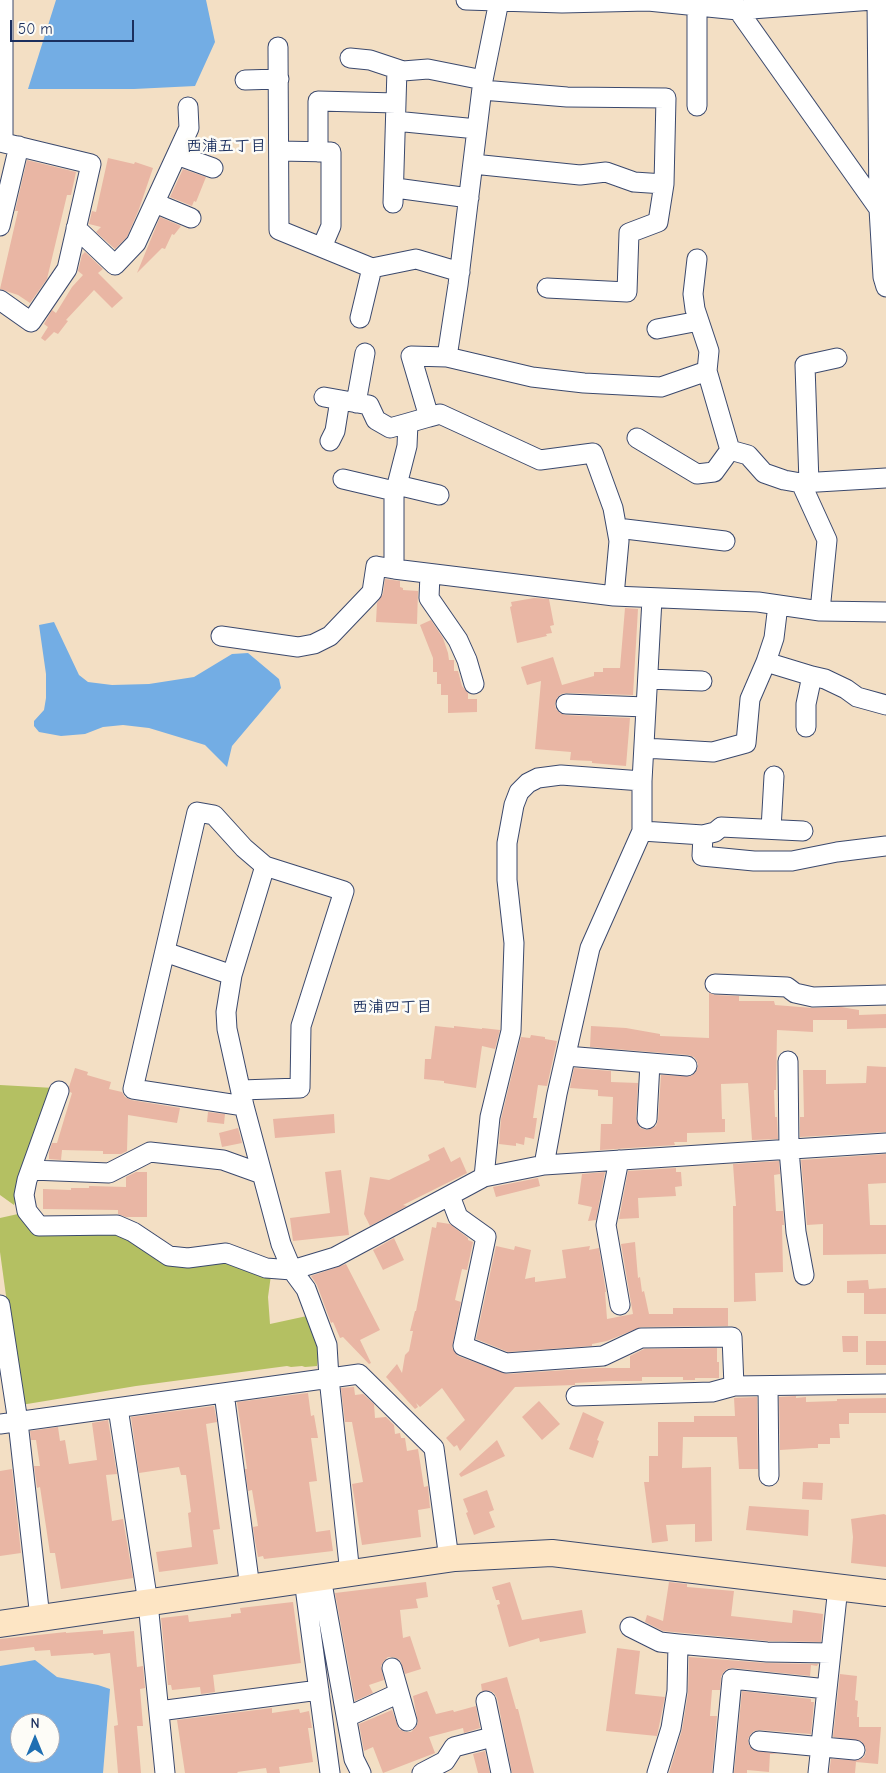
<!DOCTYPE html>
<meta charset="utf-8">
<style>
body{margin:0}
#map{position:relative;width:886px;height:1773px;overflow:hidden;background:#f3dfc4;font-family:"Comic Neue",sans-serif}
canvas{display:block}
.north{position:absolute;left:10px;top:1713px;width:50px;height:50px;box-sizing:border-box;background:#fdfcf7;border:1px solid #a3aaba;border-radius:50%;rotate:0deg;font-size:14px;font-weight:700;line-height:20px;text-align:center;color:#1b2f5e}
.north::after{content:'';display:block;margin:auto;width:18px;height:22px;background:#1f6fb2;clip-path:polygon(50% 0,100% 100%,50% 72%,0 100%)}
.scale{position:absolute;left:10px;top:20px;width:124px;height:22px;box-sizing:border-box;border:2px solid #1b2f5e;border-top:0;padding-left:6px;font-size:15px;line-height:18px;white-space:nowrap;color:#1b2f5e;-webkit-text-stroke:4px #fdfcf7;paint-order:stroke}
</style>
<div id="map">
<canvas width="886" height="1773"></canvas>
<div class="north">N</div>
<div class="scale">50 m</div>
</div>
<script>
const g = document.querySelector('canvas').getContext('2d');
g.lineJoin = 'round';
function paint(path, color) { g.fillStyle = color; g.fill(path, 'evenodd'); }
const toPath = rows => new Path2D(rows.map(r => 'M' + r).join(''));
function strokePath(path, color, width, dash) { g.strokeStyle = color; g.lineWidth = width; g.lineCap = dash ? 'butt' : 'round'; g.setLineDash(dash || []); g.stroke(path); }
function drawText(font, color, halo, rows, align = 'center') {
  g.font = font + ' "Comic Neue","Klee One",sans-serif'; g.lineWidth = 5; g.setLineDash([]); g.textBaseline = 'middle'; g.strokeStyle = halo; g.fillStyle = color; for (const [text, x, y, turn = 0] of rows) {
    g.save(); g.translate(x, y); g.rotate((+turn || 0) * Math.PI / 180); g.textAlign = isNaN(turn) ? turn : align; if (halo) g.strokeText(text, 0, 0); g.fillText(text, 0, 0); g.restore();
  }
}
const green = toPath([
 [0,1085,54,1088,14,1205,0,1195],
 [18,1214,37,1234,118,1233,166,1260,225,1257,271,1275,268,1297,270,1324,307,1316,319,1349,317,1366,305,1367,302,1366,291,1367,287,1366,136,1386,21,1405,0,1252,0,1218]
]);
const water = toPath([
 [56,0,206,0,215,42,195,86,134,89,28,89],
 [54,622,79,675,88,682,112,685,149,684,194,677,232,654,248,653,279,679,281,688,232,746,227,767,205,745,149,728,123,725,103,727,85,734,61,736,39,732,34,726,34,721,44,710,46,698,46,674,39,625],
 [35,1660,57,1677,98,1685,110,1689,103,1773,0,1773,0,1666],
 [20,1723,50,1723,50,1753,20,1753]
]);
const building = toPath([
 [108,158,134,164,135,162,153,168,139,209,127,237,115,249,96,232,101,227,89,224,92,211,96,212],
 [27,160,76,172,71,195,67,195,47,279,30,303,18,295,0,289,18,211,15,211],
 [183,169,206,177,196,202,194,201,192,206,170,197],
 [160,217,181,226,174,235,172,234,165,249,162,248,137,273],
 [85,252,103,269,98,273,123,298,112,308,94,290,66,320,68,321,58,334,54,332,45,341,41,338,48,327,44,324,52,310,56,313,72,287,83,275,78,271,82,255],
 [385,579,400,581,400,587,403,588,403,590,418,591,417,624,376,622,377,603,383,594],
 [534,598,549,599,554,625,550,626,552,633,546,634,547,636,517,643,510,607,512,606,511,602],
 [625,608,638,609,633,695,566,693,561,694,557,698,555,704,556,709,560,713,565,715,630,718,626,766,592,763,592,761,570,760,571,752,535,749,541,681,527,685,521,667,553,657,562,685,594,676,594,672,603,672,603,668,620,668],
 [431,620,443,638,448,653,449,660,454,660,454,671,458,671,462,686,468,693,468,699,477,699,477,712,448,713,448,695,441,695,441,684,437,684,437,672,433,672,433,658,420,625],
 [709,993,715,995,739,996,739,1001,774,1001,775,1005,813,1008,841,1007,859,1010,859,1015,886,1014,886,1028,847,1029,847,1020,813,1020,813,1032,777,1030,776,1090,774,1090,775,1117,777,1117,778,1139,752,1140,748,1083,721,1084,722,1119,725,1119,725,1132,687,1133,687,1142,674,1142,675,1145,600,1150,601,1124,612,1124,613,1097,598,1096,598,1090,570,1088,574,1068,611,1071,611,1082,638,1083,636,1119,640,1128,647,1130,656,1126,658,1120,661,1075,691,1076,696,1072,698,1066,697,1061,694,1057,688,1055,590,1047,591,1026,626,1028,660,1034,660,1036,709,1038],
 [435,1026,454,1028,454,1026,482,1029,482,1028,500,1030,495,1049,482,1046,476,1088,444,1083,444,1081,424,1079,425,1059,431,1059],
 [531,1035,545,1037,545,1039,557,1041,547,1086,538,1085,533,1118,537,1118,534,1139,525,1137,524,1145,516,1143,516,1146,499,1144,501,1119,521,1037,530,1038],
 [867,1066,886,1067,886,1132,800,1137,800,1117,804,1117,803,1070,826,1070,826,1084,866,1083],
 [75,1068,88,1072,87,1075,111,1082,109,1089,122,1092,125,1097,131,1100,180,1108,177,1123,128,1115,127,1151,121,1154,103,1154,103,1151,62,1150,61,1160,49,1159,49,1152,52,1143,57,1143,72,1093,70,1092,69,1087],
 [208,1112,225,1114,224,1124,207,1122],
 [334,1114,335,1133,275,1138,273,1119],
 [238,1128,242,1143,222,1147,219,1133],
 [444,1147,451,1162,460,1157,467,1173,403,1205,407,1206,370,1226,364,1214,370,1177,389,1180,430,1160,428,1155],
 [886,1154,886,1183,868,1184,870,1225,886,1225,886,1254,823,1255,823,1224,807,1225,801,1160],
 [779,1161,780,1174,774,1175,776,1211,783,1211,784,1225,782,1225,783,1272,755,1273,756,1301,734,1302,733,1206,736,1206,733,1164],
 [676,1168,676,1172,681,1172,682,1186,675,1187,676,1196,638,1198,639,1218,619,1219,628,1171],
 [341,1170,349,1235,293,1241,290,1218,330,1213,325,1172],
 [136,1172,147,1172,147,1217,126,1217,118,1214,118,1210,43,1209,43,1189,71,1190,71,1188,89,1188,89,1186,126,1187,126,1177],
 [605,1172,596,1220,588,1221,592,1207,578,1204,582,1174],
 [538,1178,540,1186,496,1197,493,1187],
 [437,1222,450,1224,468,1238,468,1240,473,1242,467,1270,462,1269,455,1300,461,1302,452,1348,458,1356,507,1374,596,1368,630,1368,630,1356,644,1349,717,1348,717,1362,719,1362,719,1378,695,1378,695,1380,683,1380,683,1377,642,1377,642,1381,611,1381,575,1383,575,1385,515,1387,460,1451,457,1445,454,1447,446,1438,465,1420,442,1388,420,1407,416,1403,418,1407,415,1409,386,1377,397,1364,402,1373,405,1355,409,1351,413,1331,410,1331,415,1311,416,1311,432,1227,436,1228],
 [394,1238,404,1260,383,1270,373,1250],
 [635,1242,638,1278,640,1277,642,1292,644,1291,649,1314,673,1314,673,1308,728,1308,728,1326,641,1327,607,1341,592,1344,592,1346,508,1352,476,1339,496,1246,514,1250,515,1246,531,1250,525,1279,535,1277,535,1282,566,1278,562,1250,590,1246,589,1250,599,1248,606,1292,605,1292,607,1319,633,1314,621,1244],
 [346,1264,380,1330,360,1340,371,1363,369,1364,343,1337,340,1338,333,1322,331,1323,317,1285,311,1276],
 [868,1280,869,1289,886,1288,886,1314,864,1314,864,1293,847,1293,847,1281],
 [842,1336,858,1336,858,1352,843,1352],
 [866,1341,886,1341,886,1365,866,1365],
 [354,1387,355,1395,363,1394,374,1404,375,1418,386,1417,394,1425,395,1434,400,1433,401,1438,405,1438,407,1451,418,1449,424,1487,428,1486,430,1508,418,1510,421,1537,362,1545,352,1484,363,1482,352,1422,345,1422,341,1388],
 [308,1393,311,1416,314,1415,318,1438,311,1438,317,1481,309,1482,316,1532,330,1530,333,1551,264,1559,263,1556,258,1557,255,1541,253,1527,258,1526,252,1490,248,1491,245,1469,247,1469,237,1402],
 [796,1396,796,1398,806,1397,806,1402,837,1401,837,1399,886,1398,886,1413,849,1413,849,1424,839,1424,840,1438,830,1438,830,1444,818,1444,818,1448,812,1448,780,1450,779,1397],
 [757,1397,758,1469,739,1469,737,1437,683,1437,682,1468,711,1467,712,1541,695,1542,695,1524,666,1525,668,1541,652,1543,644,1482,649,1482,649,1456,658,1456,658,1422,694,1422,694,1416,735,1416,734,1398],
 [539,1401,560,1424,542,1440,522,1417],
 [214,1406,217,1422,206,1424,220,1529,213,1530,218,1564,159,1572,156,1552,192,1547,188,1513,191,1512,186,1475,181,1475,179,1467,139,1473,131,1417],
 [583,1412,604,1422,597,1440,599,1441,593,1458,569,1449],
 [108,1420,117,1474,106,1475,112,1521,123,1519,133,1578,61,1589,55,1553,50,1553,40,1487,37,1488,34,1466,40,1466,36,1440,31,1440,30,1431,58,1427,60,1441,65,1440,69,1464,97,1460,92,1423],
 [497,1440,505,1456,461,1477,459,1474],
 [12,1469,21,1553,0,1556,0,1471],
 [803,1482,823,1483,822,1500,802,1499],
 [487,1490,494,1510,489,1512,495,1527,474,1535,466,1513,468,1512,463,1499],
 [749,1506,809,1510,808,1536,746,1530],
 [884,1514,886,1515,886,1567,851,1563,853,1537,851,1519],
 [426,1582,428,1597,416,1599,418,1608,400,1610,403,1638,410,1636,421,1669,405,1674,400,1660,394,1657,388,1657,384,1661,381,1666,384,1680,369,1685,373,1693,355,1701,335,1593],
 [510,1582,522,1620,582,1610,586,1633,540,1642,539,1638,509,1647,497,1605,500,1604,499,1600,496,1600,492,1587],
 [669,1582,687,1584,687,1587,734,1591,731,1616,792,1623,793,1610,823,1614,821,1642,768,1641,663,1631,645,1622,647,1615,663,1621],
 [293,1602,301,1663,213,1675,215,1692,201,1694,200,1687,172,1690,171,1685,168,1685,161,1618,188,1615,189,1622,231,1617,231,1614,241,1613,240,1608],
 [103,1630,103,1634,134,1631,137,1667,143,1666,145,1688,140,1689,143,1726,137,1726,141,1773,118,1773,114,1726,118,1725,110,1653,94,1655,93,1653,51,1656,50,1650,35,1651,34,1647,0,1651,0,1639,66,1632,66,1633],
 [617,1648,640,1651,635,1694,665,1697,657,1736,606,1731],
 [689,1657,766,1663,818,1664,817,1666,811,1665,810,1676,733,1668,727,1669,723,1673,721,1677,720,1690,712,1690,710,1716,717,1716,712,1773,669,1773,682,1730,688,1693],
 [840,1674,857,1676,855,1700,858,1701,857,1717,859,1717,859,1727,881,1727,878,1764,856,1762,855,1773,829,1773,831,1759,859,1760,864,1757,866,1752,865,1746,861,1741,833,1737],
 [507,1677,516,1709,518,1709,534,1773,512,1773,497,1698,494,1693,490,1691,482,1691,481,1684],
 [427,1691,436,1714,453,1710,454,1712,476,1706,480,1728,464,1733,463,1728,429,1737,435,1753,383,1773,373,1747,364,1751,359,1724,392,1710,399,1729,405,1732,411,1732,415,1728,418,1723,413,1696],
 [742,1691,811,1699,811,1702,814,1702,811,1734,760,1730,754,1731,750,1735,748,1740,749,1745,753,1750,778,1754,770,1754,769,1772,747,1770,747,1773,734,1773],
 [272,1708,272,1713,299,1709,300,1713,309,1711,312,1728,308,1728,313,1762,279,1767,280,1773,267,1773,266,1768,237,1772,238,1773,185,1773,177,1720],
 [485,1751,490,1773,478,1773,473,1754]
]);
const street = toPath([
 [3,0,3,142],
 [466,0,562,3,648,1,738,10,873,0],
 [877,0,879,209,883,277,886,287],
 [733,3,879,209],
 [278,47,279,230,372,268,416,259,460,272],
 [350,58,370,60,403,71,428,69,483,80],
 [245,80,279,79],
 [482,90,567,97,666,98,664,184,658,222,629,233,627,292,547,288],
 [697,106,697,6],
 [405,122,477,129],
 [0,142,91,164,67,269,31,322,0,300],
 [279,151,331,152,331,226,322,247],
 [318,152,318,101,396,103],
 [177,155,213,168],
 [473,164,580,175,606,172,634,182,664,184],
 [403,189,469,198],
 [155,203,191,218],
 [393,203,397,69],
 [0,226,19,146],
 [76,228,115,265,136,243,189,128,188,107],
 [697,259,693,294,695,309,709,351,707,371],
 [360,318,372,268],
 [657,329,699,321],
 [447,357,458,285,483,80,499,1],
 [324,397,369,405,376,420,390,428,408,423],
 [356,403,365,353],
 [637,438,697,474,714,472,730,450],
 [330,441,335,431,340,400],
 [343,479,394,491],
 [801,483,827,540,820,611],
 [809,483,805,365,837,358],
 [397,485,439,495],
 [617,528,725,541],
 [394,569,394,491,397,485,407,446,408,423,429,417],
 [430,574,429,598,458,640,467,660,474,684],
 [614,596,619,541,613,508,593,453,540,460,440,414,429,417,411,356,447,357,532,377,584,383,661,387,707,371,730,450,748,455,764,473,784,480,801,483,886,478],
 [221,636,298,647,314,644,330,636,372,592,376,566,394,569,614,596,758,602,820,611,886,612],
 [766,662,812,676],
 [648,679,702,681],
 [566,704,646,707],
 [806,727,806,704,812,676,825,679,846,689,857,697,886,705],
 [644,748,713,752,746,743,750,699,766,662,774,638,778,605],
 [771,829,774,776],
 [642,831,703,835,702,856,754,861,792,861,837,852,886,846],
 [703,835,715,832,721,827,803,831],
 [165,952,232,975],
 [715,984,787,987,795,993,813,997,886,995],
 [566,1056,687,1066],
 [788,1061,789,1150,796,1232,804,1275],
 [241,1090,300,1088,301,1026,344,891,265,866,244,848,214,815,197,812,133,1089,244,1106],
 [59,1091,27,1180,24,1195,27,1211,39,1226,117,1225,133,1232,169,1256,188,1258,226,1253,266,1268,292,1270,281,1244,244,1106,227,1029,226,1012,232,975,265,866],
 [647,1119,650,1063],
 [619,1160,606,1225,620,1305],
 [544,1165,557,1094,590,948,642,831,642,781],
 [31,1170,109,1173,150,1152,223,1160,262,1174],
 [484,1177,490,1117,511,1031,514,943,507,880,507,843,514,805,519,792,528,783,538,778,561,775,642,781,652,599],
 [450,1196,458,1217,486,1237,463,1346,506,1363,603,1356,641,1338,732,1337,734,1386],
 [0,1305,18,1422,40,1618],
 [768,1386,769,1476],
 [224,1393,250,1588],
 [576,1396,712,1392,734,1386,886,1384],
 [118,1408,148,1603,165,1773],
 [0,1424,359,1374,434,1448,449,1559],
 [350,1574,329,1378,327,1345,306,1289,292,1270,335,1257,484,1177,544,1165,886,1143],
 [321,1578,354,1759,361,1773],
 [304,1580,330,1773],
 [630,1627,660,1642,678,1644,767,1652,831,1653],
 [392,1668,407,1721],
 [486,1701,501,1773],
 [159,1711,319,1690],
 [347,1717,399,1693],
 [759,1741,855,1750],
 [422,1773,445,1761,454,1747,492,1737],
 [657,1773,671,1728,677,1691,678,1644],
 [723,1773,732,1679,827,1689],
 [818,1773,838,1587]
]);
const secondary = toPath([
 [0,1624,455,1558,552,1553,886,1593]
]);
const neighbourhoodNames = [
 ["西浦五丁目",226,146],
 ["西浦四丁目",392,1007]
];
paint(green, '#b4c062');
paint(water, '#73ade4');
paint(building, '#e9b6a4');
strokePath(street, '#3b496d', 21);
strokePath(secondary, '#3b496d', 28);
strokePath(street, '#fff', 19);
strokePath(secondary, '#fde5c4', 26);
drawText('bold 16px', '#1b2f5e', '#fdfcf7', neighbourhoodNames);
</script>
